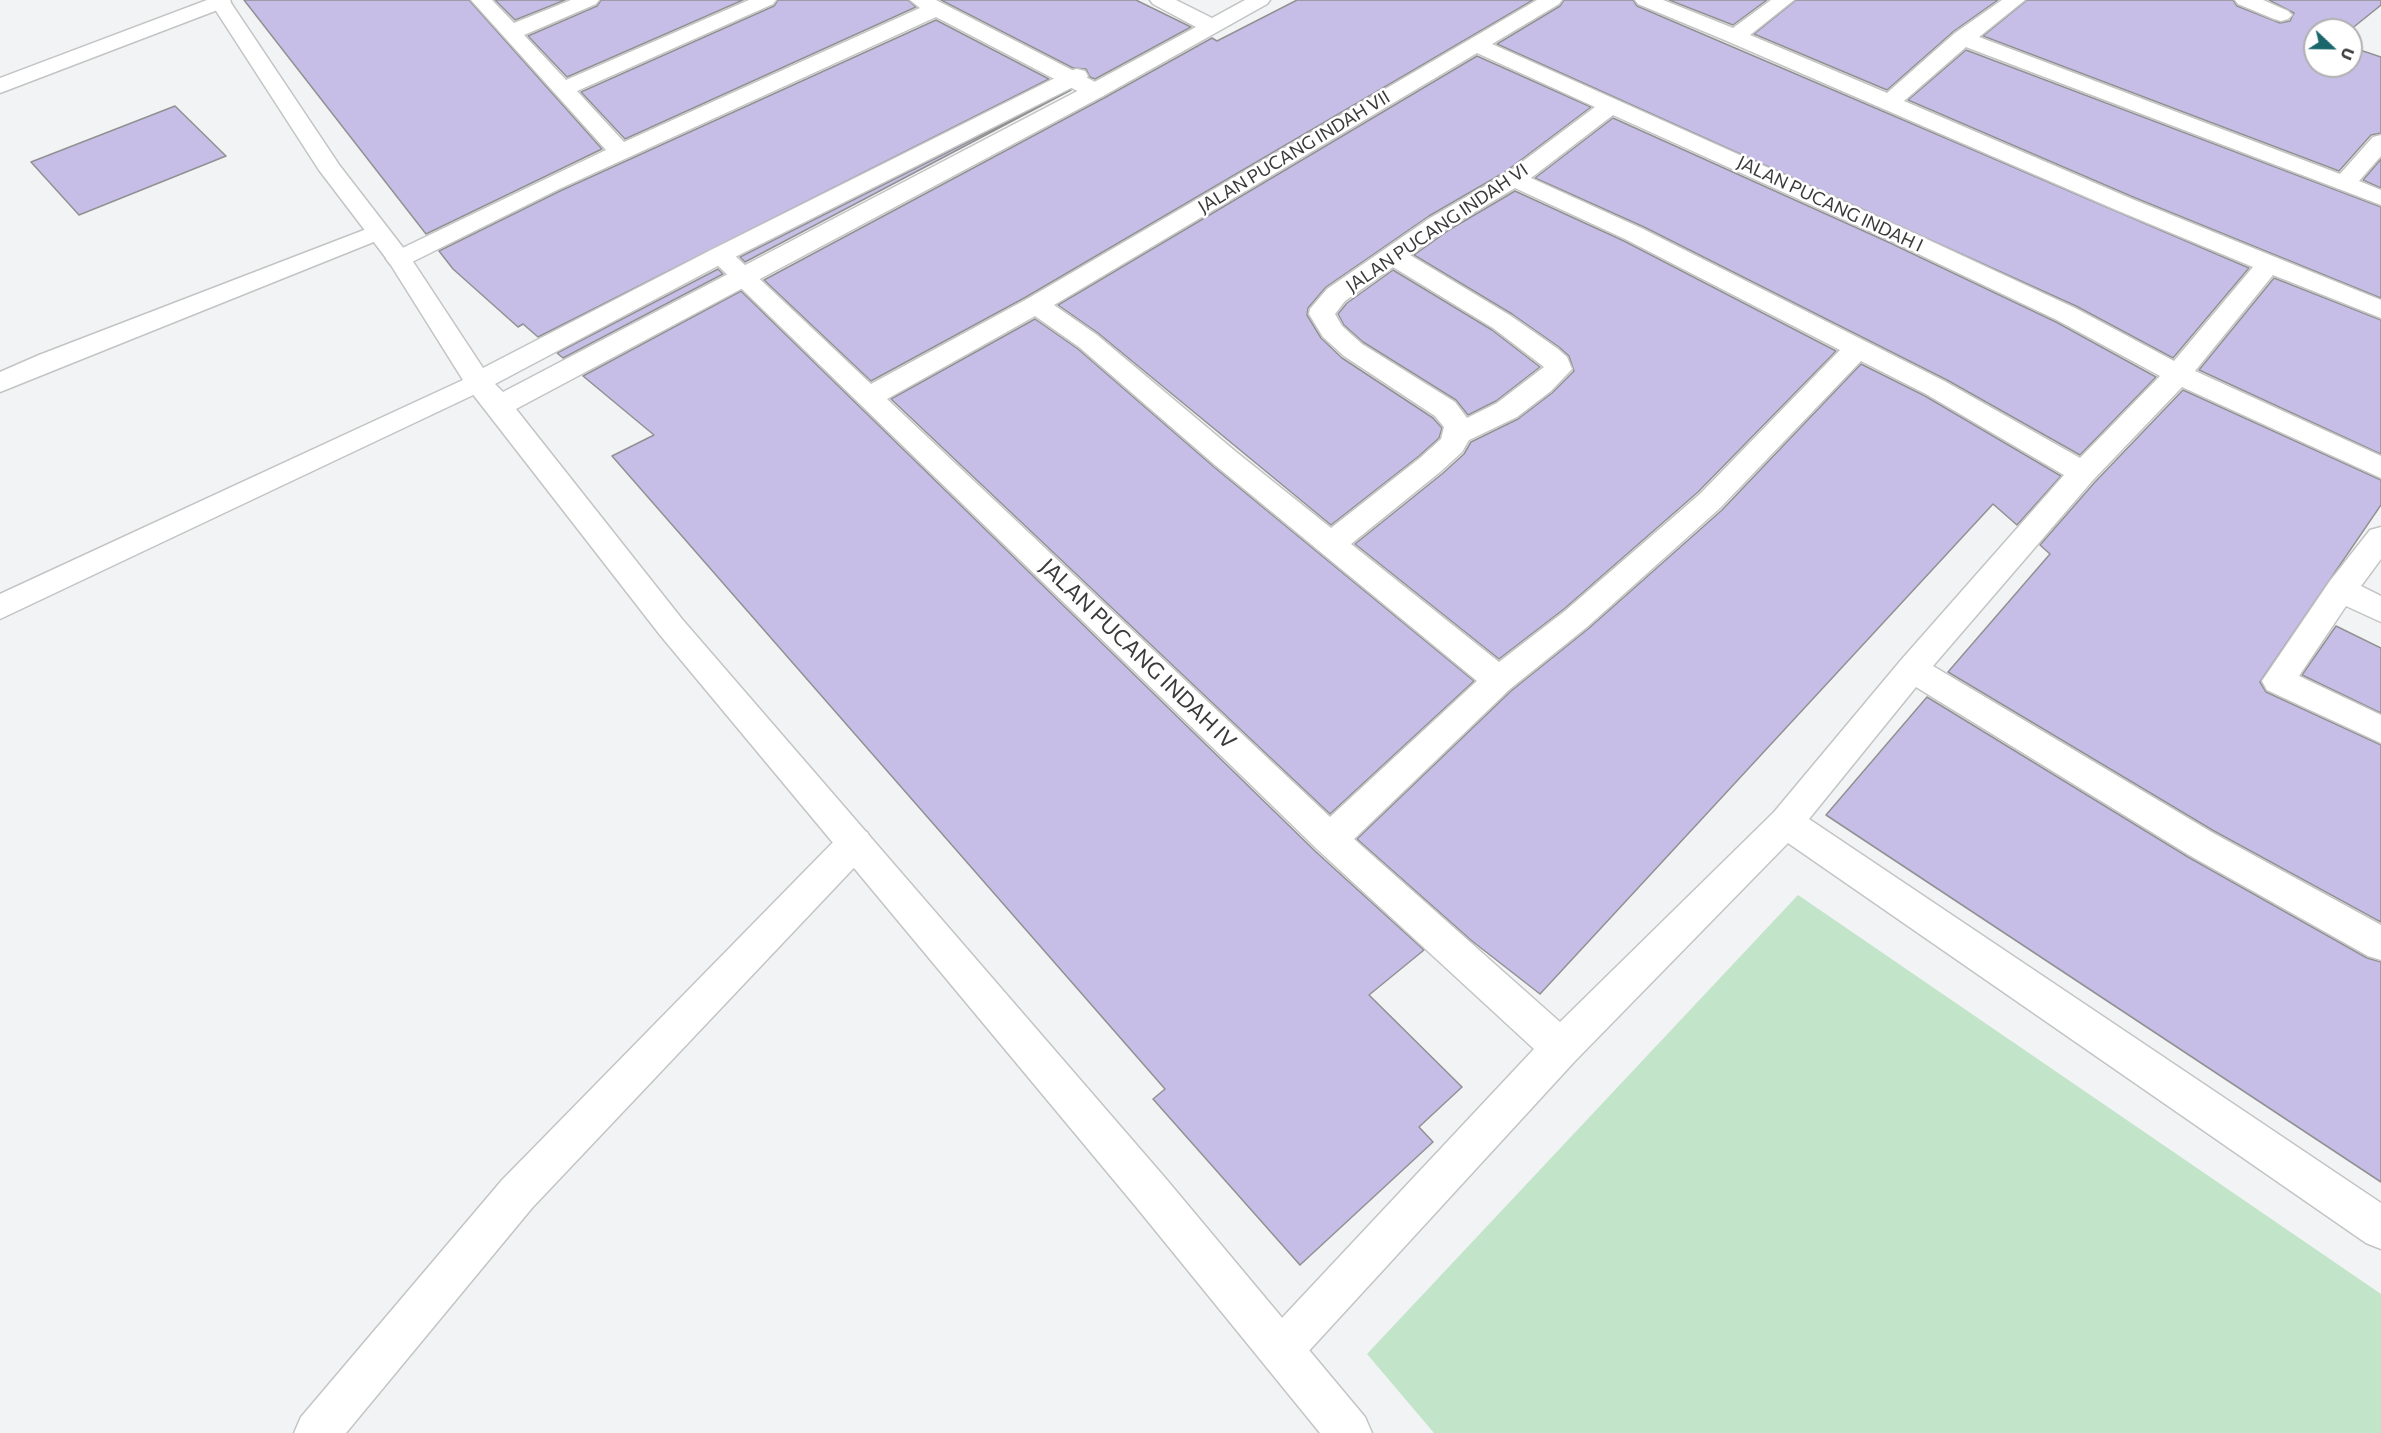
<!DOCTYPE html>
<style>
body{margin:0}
#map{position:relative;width:2381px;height:1433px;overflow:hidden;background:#f2f3f4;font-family:Commissioner,sans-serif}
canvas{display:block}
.north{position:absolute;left:2303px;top:18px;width:60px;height:60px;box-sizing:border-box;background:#fff;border:2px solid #b0b0b0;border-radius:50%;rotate:112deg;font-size:16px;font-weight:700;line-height:24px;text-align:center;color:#3a3a3a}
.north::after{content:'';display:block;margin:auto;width:21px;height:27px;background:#19676b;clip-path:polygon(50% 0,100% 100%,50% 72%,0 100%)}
</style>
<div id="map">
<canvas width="2381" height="1433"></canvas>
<div class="north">U</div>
</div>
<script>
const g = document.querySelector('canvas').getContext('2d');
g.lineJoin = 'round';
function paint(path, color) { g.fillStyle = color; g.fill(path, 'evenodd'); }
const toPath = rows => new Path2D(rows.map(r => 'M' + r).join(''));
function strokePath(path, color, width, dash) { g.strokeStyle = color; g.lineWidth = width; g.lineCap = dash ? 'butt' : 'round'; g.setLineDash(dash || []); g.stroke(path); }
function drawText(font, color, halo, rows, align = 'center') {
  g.font = font + ' Commissioner,sans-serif'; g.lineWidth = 5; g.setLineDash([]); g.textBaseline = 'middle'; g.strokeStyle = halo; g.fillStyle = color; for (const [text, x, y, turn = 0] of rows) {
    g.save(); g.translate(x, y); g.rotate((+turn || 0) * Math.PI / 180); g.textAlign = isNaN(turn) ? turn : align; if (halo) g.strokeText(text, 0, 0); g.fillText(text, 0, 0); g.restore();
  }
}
const green = toPath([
 [1798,895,2381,1294,2381,1433,1434,1433,1367,1354]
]);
const building = toPath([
 [244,0,469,0,602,149,426,234,244,0],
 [495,0,565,0,515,20,495,0],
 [601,0,743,0,567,77,528,36,597,6,601,0],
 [778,0,908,0,916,7,625,139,581,92,774,6,778,0],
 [941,0,1136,0,1191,27,1095,79,1090,77,1086,69,1073,68,941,0],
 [1297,0,1533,0,1026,297,871,381,764,280,1104,98,1212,38,1217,41,1297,0],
 [1564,0,1633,0,1637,6,2249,268,2173,358,2076,306,1497,44,1560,6,1564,0],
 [1669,0,1767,0,1733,25,1669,0],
 [1796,0,1998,0,1954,31,1887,90,1754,34,1796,0],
 [2027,0,2233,0,2237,6,2280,23,2290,21,2294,13,2269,0,2381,0,2381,5,2350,30,2315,30,2315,66,2351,66,2351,47,2381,57,2381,133,2371,135,2339,171,1983,36,2027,0],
 [936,20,1049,79,538,337,523,324,518,327,453,269,439,251,560,191,936,20],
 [1966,50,2381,207,2381,298,2133,197,1908,100,1966,50],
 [1477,56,1591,107,1505,172,1429,216,1326,287,1308,308,1307,315,1321,338,1342,358,1433,418,1442,428,1439,438,1419,456,1331,525,1098,333,1058,305,1477,56],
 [1071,90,745,262,740,257,1071,90],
 [175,106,226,156,79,215,31,162,175,106],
 [1613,118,1888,242,2056,322,2156,377,2080,455,1947,380,1644,227,1535,178,1613,118],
 [2381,159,2381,188,2363,180,2381,159],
 [1515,191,1624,241,1836,351,1698,492,1564,609,1499,659,1355,544,1442,474,1464,454,1471,442,1518,419,1552,393,1574,371,1569,356,1559,347,1512,314,1414,255,1449,230,1515,191],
 [718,269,723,274,563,358,557,353,718,269],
 [1393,270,1492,330,1540,367,1496,401,1468,415,1456,400,1363,342,1344,325,1338,314,1347,303,1393,270],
 [2274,278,2381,320,2381,454,2199,370,2274,278],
 [741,291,1316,852,1424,950,1369,995,1462,1087,1419,1127,1433,1142,1300,1265,1153,1099,1165,1089,612,456,654,435,583,376,741,291],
 [1035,319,1078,349,1214,467,1474,681,1330,814,891,399,1035,319],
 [1861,364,1925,396,2061,476,2017,525,1993,504,1540,994,1472,941,1357,839,1511,691,1588,629,1722,510,1861,364],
 [2183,390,2381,480,2381,505,2260,682,2266,692,2381,745,2381,922,2214,831,1948,672,2050,554,2040,545,2095,482,2183,390],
 [2336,626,2381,648,2381,713,2302,675,2336,626],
 [1927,697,2188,857,2367,958,2381,962,2381,1182,1826,815,1927,697]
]);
const street = toPath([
 [207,0,230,0,231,2,228,6,0,93,0,78,207,0],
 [471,0,492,0,514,23,571,0,599,0,596,4,524,35,566,80,749,0,776,0,773,4,577,91,624,142,920,8,910,0,936,0,1103,86,1106,91,1103,96,1095,98,1087,96,936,17,559,189,408,264,399,267,390,264,386,259,390,254,606,150,471,0],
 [1537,0,1562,0,1559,4,1492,44,1907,230,2075,308,2174,361,2253,267,2114,209,1727,41,1638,4,1635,0,1663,0,1733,28,1771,0,1794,0,1750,35,1887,93,1955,33,2002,0,2025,0,1979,37,2340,174,2373,137,2381,135,2381,156,2359,181,2381,190,2381,205,1966,47,1904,101,2132,199,2381,300,2381,318,2273,275,2195,371,2381,456,2381,478,2182,387,2093,480,1933,666,2213,833,2381,925,2381,960,2368,956,2189,855,1916,687,1809,819,2381,1203,2381,1249,2366,1243,1788,843,1575,1061,1296,1365,1281,1372,1266,1365,1259,1350,1266,1335,1534,1049,1318,850,707,255,711,250,720,247,729,250,871,384,1027,299,1537,0],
 [1477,53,1595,107,1506,174,1430,218,1327,289,1310,309,1309,314,1323,337,1344,356,1435,416,1444,427,1441,439,1420,458,1331,528,1235,451,1097,335,1054,305,1477,53],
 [1613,115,1889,240,2057,320,2160,376,2080,458,1946,382,1643,229,1531,178,1613,115],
 [1515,188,1625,239,1840,350,1700,494,1565,611,1499,662,1351,544,1440,472,1462,452,1469,440,1517,417,1551,391,1572,369,1567,357,1558,349,1511,316,1410,255,1448,228,1515,188],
 [1393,267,1493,328,1544,367,1497,403,1467,418,1455,402,1362,344,1342,326,1335,314,1345,301,1393,267],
 [1035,316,1079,347,1215,465,1477,681,1330,817,887,399,1035,316],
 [1861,361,1926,394,2064,475,1901,660,1774,812,1560,1022,1354,839,1510,689,1587,627,1720,508,1861,361],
 [2235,0,2263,0,2288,11,2292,15,2288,19,2281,21,2274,19,2238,4,2235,0],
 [377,225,386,227,389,232,386,237,0,392,0,372,39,355,377,225],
 [478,373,488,376,492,382,488,388,0,619,0,594,478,373],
 [2381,527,2381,559,2361,586,2381,596,2381,622,2346,606,2299,676,2381,715,2381,743,2267,690,2262,681,2330,581,2370,530,2381,527],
 [855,828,867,832,873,843,867,854,532,1208,346,1433,294,1433,301,1417,502,1180,843,832,855,828]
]);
const secondary = toPath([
 [209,0,229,0,340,166,408,254,483,368,711,250,1069,71,1077,69,1085,71,1088,76,1085,81,729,260,495,384,503,392,1087,86,1196,27,1153,4,1150,0,1176,0,1212,18,1245,0,1270,0,1267,4,1103,96,516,409,682,619,1167,1180,1365,1417,1372,1433,1320,1433,1137,1208,660,635,468,388,389,262,319,170,209,0]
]);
const farStreetnames = [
 ["JALAN PUCANG INDAH VII",1294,152,-31],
 ["JALAN PUCANG INDAH I",1830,204,25],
 ["JALAN PUCANG INDAH VI",1437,228,-34]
];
const streetNames = [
 ["JALAN PUCANG INDAH IV",1138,654,44]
];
paint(green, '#c2e4c9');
paint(building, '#c6bee7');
strokePath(building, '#919192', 1.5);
strokePath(street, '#c3c4c4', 3);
strokePath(secondary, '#c3c4c4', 3);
paint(street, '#fff');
paint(secondary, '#fff');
drawText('18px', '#3a3a3a', '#fff', farStreetnames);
drawText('22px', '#3a3a3a', '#fff', streetNames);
</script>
